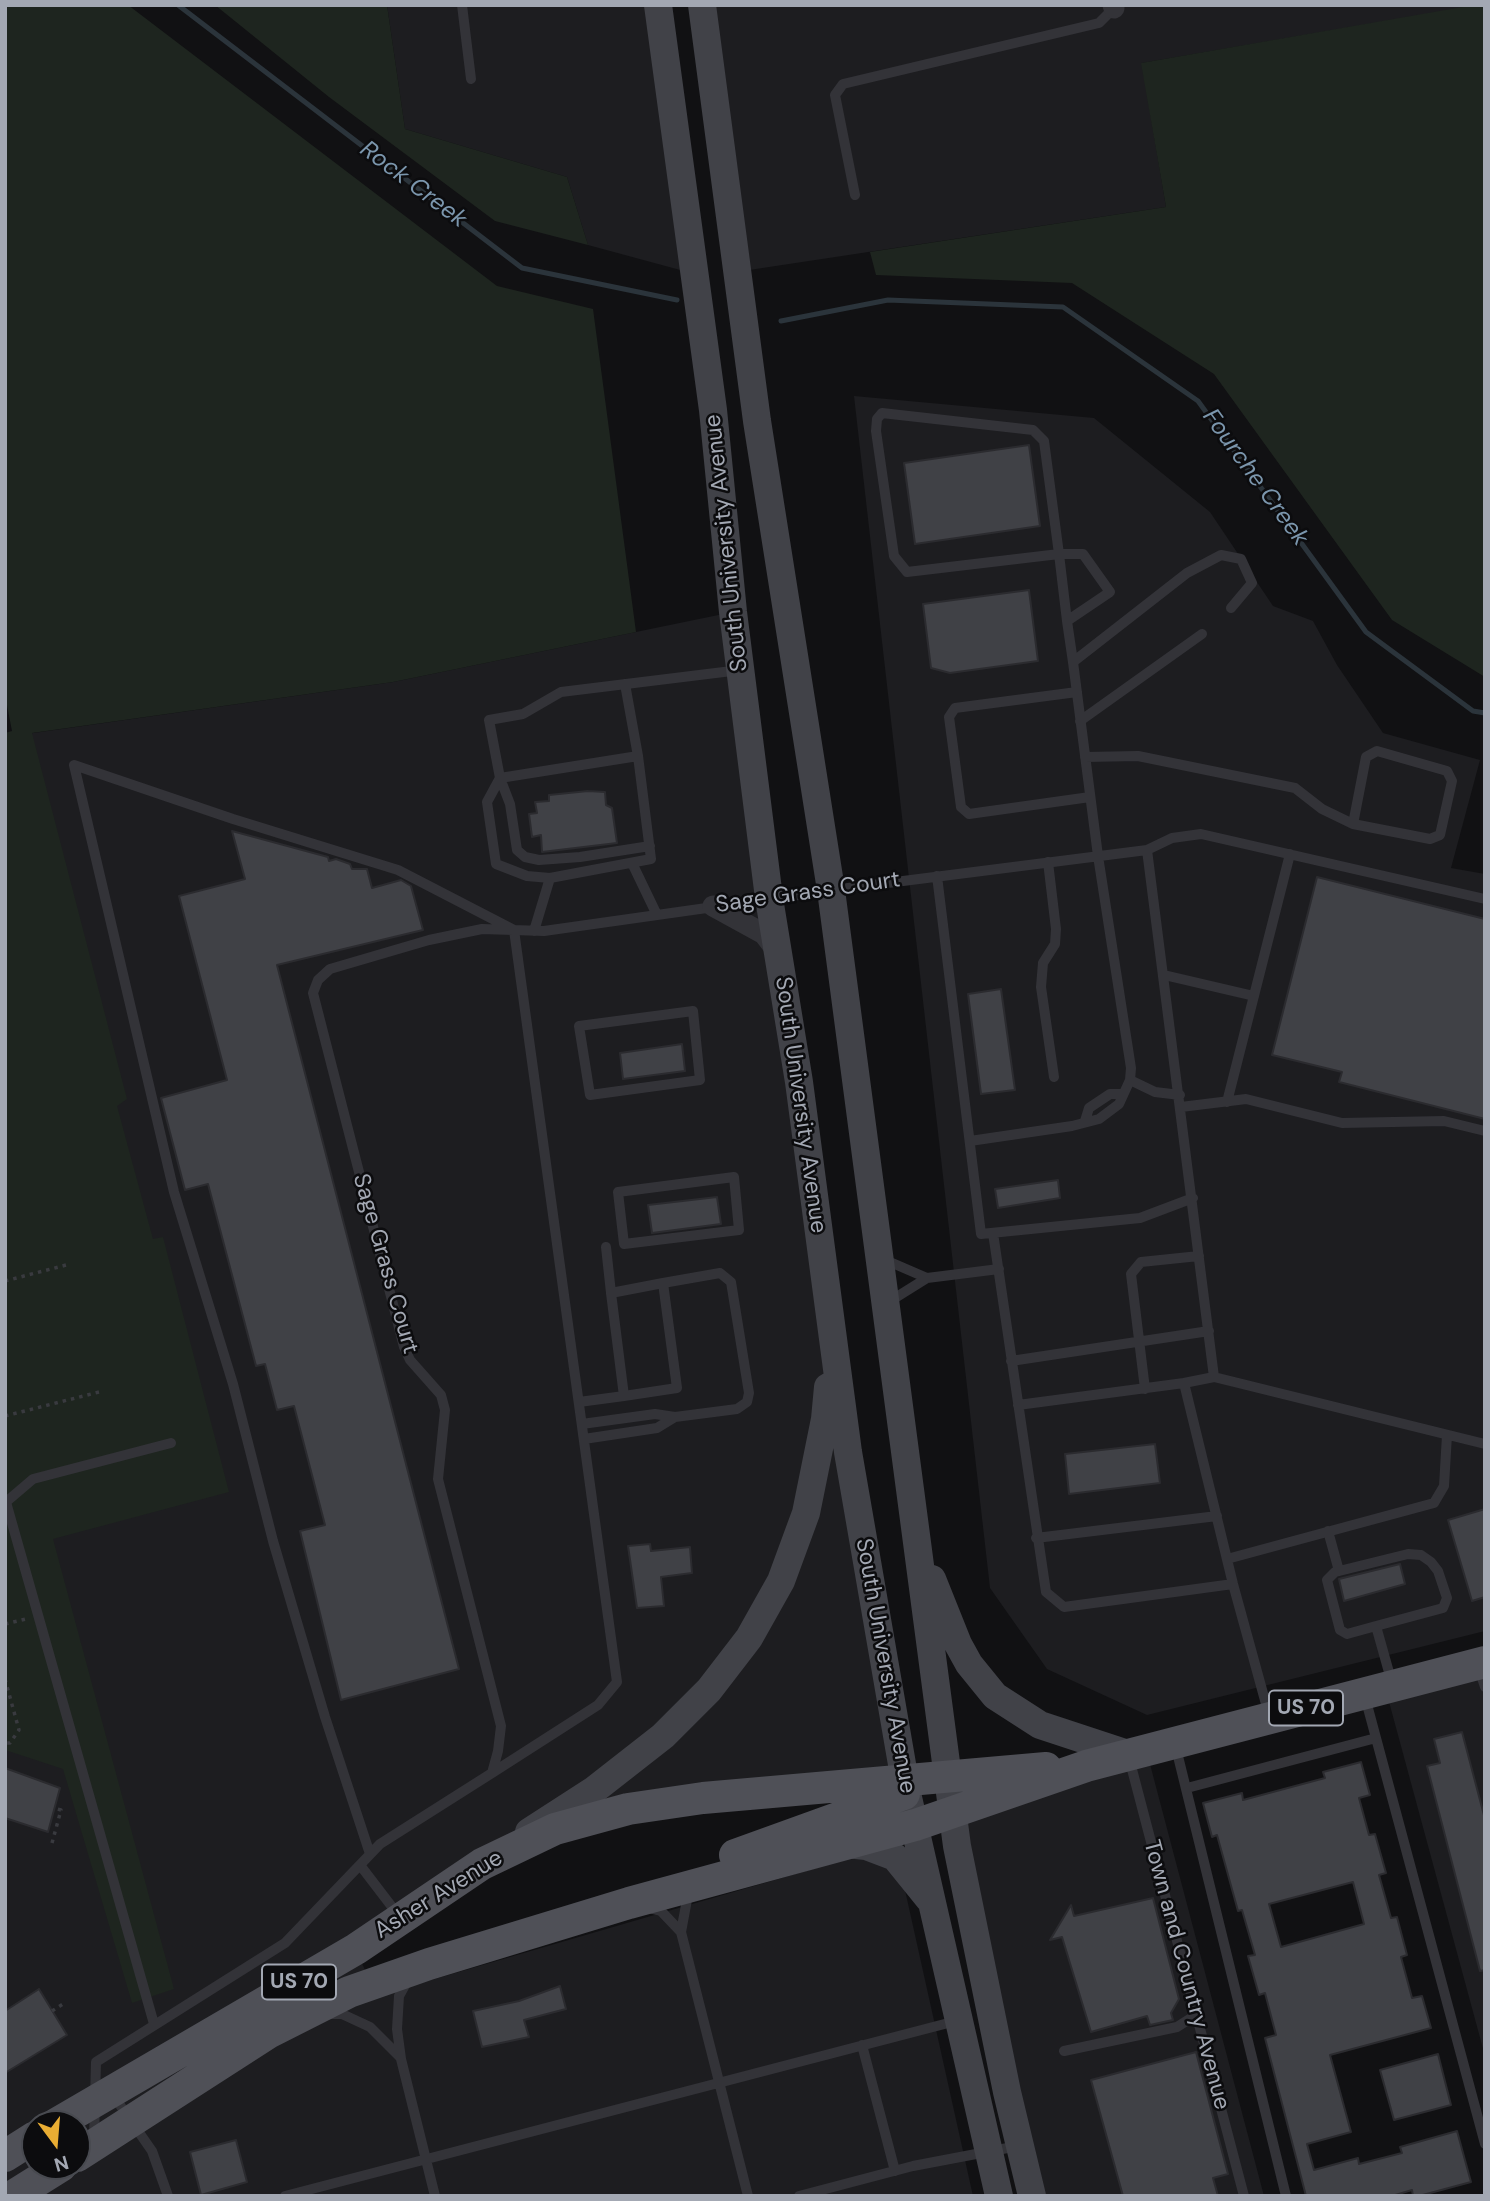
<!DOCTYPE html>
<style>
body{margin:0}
#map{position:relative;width:1490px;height:2201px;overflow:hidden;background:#111113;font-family:"DM Sans",sans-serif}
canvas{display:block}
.frame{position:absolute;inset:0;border:7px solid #a3a8b3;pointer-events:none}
.north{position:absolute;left:21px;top:2110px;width:70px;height:70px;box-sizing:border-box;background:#0c0c0e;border:2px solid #484a50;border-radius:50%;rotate:164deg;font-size:19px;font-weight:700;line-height:28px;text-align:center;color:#a3a8b3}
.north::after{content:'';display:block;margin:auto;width:24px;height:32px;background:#e9ad33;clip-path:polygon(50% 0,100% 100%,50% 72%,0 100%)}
</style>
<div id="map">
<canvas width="1490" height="2201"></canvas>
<div class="frame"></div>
<div class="north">N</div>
</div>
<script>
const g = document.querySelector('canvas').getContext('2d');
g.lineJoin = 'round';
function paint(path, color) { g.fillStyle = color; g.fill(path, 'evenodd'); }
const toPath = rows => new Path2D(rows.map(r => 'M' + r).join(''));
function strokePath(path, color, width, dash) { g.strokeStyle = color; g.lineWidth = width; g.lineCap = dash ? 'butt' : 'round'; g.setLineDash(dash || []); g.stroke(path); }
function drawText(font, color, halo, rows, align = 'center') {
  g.font = font + ' "DM Sans",sans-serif'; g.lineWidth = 5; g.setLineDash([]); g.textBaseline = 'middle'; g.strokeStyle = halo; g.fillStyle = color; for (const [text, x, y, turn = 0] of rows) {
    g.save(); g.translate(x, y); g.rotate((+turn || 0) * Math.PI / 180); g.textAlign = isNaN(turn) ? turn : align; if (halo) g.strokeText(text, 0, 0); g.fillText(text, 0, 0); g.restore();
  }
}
const built = toPath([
 [387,5,658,5,695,274,588,245,567,177,405,129],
 [702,5,1474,5,1474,6,1142,63,1166,207,736,272],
 [854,396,1094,418,1210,512,1273,606,1313,621,1337,665,1383,733,1480,760,1451,868,1485,874,1485,1631,1147,1715,1047,1669,990,1588],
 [733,612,904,1781,588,1820,356,1949,376,1996,895,1845,973,2196,5,2196,5,737,393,682],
 [35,2124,77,2124,77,2166,35,2166],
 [1485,1662,1485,2056,1385,1687],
 [1146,1749,1264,2196,1032,2196,952,1813]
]);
const green = toPath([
 [5,5,128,5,497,286,593,309,636,632,393,682,32,733,127,1099,117,1106,153,1239,163,1237,229,1492,53,1539,174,1989,132,2003,63,1769,5,1750,5,733,12,731,5,695],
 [215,5,387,5,405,129,567,177,588,245,495,221,329,97],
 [1474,5,1485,5,1485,677,1392,620,1214,374,1072,283,876,275,870,252,1166,207,1141,63]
]);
const stream = toPath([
 [178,5,522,268,677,300],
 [781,321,888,300,1063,307,1198,401,1366,632,1473,711,1485,713]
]);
const building = toPath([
 [1029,445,1040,526,915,544,904,463,1029,445],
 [1029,590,1038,661,950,673,931,668,923,604,1029,590],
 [588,791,605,792,606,805,612,808,617,843,542,852,541,835,532,837,529,814,537,813,535,802,549,801,549,795,588,791],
 [232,831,328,857,329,861,336,859,350,864,352,869,367,869,372,888,401,880,411,886,423,930,277,965,459,1669,341,1700,300,1531,325,1525,294,1406,277,1410,265,1364,256,1366,208,1184,185,1190,161,1098,227,1080,179,896,245,879,232,831],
 [1317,877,1485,919,1485,1119,1339,1082,1342,1072,1272,1055,1317,877],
 [1001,989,1015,1090,981,1094,968,994,1001,989],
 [682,1044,685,1071,623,1079,620,1053,682,1044],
 [1058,1180,1060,1198,998,1208,995,1189,1058,1180],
 [717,1197,721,1224,652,1233,648,1205,717,1197],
 [1155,1444,1160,1483,1069,1494,1065,1454,1155,1444],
 [1485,1509,1485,1597,1472,1601,1448,1520,1485,1509],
 [650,1544,651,1551,690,1547,692,1573,661,1577,664,1606,637,1608,628,1546,650,1544],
 [1400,1564,1405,1584,1344,1601,1339,1579,1400,1564],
 [1462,1732,1485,1819,1485,1970,1480,1971,1427,1766,1440,1763,1434,1739,1462,1732],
 [1361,1762,1370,1795,1359,1798,1369,1835,1375,1834,1386,1873,1379,1875,1391,1918,1397,1917,1407,1955,1401,1957,1412,1998,1422,1996,1431,2028,1330,2055,1351,2132,1307,2144,1314,2170,1358,2158,1359,2164,1402,2153,1400,2147,1457,2131,1471,2182,1419,2196,1413,2196,1412,2190,1392,2196,1306,2196,1265,2038,1276,2035,1265,1993,1259,1995,1248,1956,1255,1955,1242,1910,1238,1911,1217,1835,1212,1837,1203,1803,1242,1793,1243,1800,1325,1778,1323,1772,1361,1762],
 [1353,1882,1364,1924,1281,1947,1269,1904,1353,1882],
 [5,1768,60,1788,48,1832,5,1818,5,1768],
 [1153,1898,1179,1999,1171,2013,1173,2020,1150,2025,1147,2016,1091,2032,1062,1937,1050,1940,1071,1905,1074,1916,1153,1898],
 [560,1986,566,2009,524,2020,529,2037,482,2047,473,2011,519,2001,560,1986],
 [39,1989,67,2035,5,2073,5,2011,39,1989],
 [1196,2052,1228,2174,1213,2178,1218,2196,1123,2196,1091,2080,1196,2052],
 [1438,2054,1451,2105,1394,2120,1380,2070,1438,2054],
 [236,2140,247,2182,201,2195,190,2152,236,2140]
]);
const path = toPath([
 [5,1281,70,1264],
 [5,1416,103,1391],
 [5,1624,26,1619],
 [5,1679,19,1730,10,1743,5,1743],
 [52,1843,61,1810,54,1808],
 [52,2011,63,2004]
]);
const service = toPath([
 [462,5,471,79],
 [855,195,835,95,843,84,1099,23,1114,8],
 [1073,662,1187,573,1221,555,1241,559,1252,583,1231,608],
 [1077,692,955,708,949,717,961,807,969,814,1090,797],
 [1080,721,1202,634],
 [1085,757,1138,756,1295,788,1322,809,1353,824,1430,839,1440,835,1452,781,1447,771,1377,751,1366,757,1353,824],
 [500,778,487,802,496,864,527,876,550,878,651,859,638,756,625,684],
 [500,778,638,756],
 [650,846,580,857,539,860,525,857,517,850,510,804,500,778,489,720,523,714,561,692,740,670],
 [1048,862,1056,929,1055,944,1043,963,1041,987,1054,1077],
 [632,863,657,915],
 [937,876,981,1234,1140,1218,1193,1198],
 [1485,899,1201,834,1172,838,1147,850,1214,1377,1485,1444],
 [534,931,550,878],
 [1164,975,1254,996],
 [693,1011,700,1080,590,1095,579,1026,693,1011],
 [1130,1080,1155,1092,1180,1095],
 [1227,1102,1290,854],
 [1181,1107,1246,1099,1342,1123,1444,1121,1485,1131],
 [1085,1121,1089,1108,1110,1094,1122,1094],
 [970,1141,1072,1126,1099,1119,1119,1104,1130,1080,1131,1068,1098,856,1073,662,1067,621,1059,554,1044,441,1033,430,882,413,877,419,876,431,894,556,907,572,1059,554,1083,554,1110,592,1067,621],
 [734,1177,739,1230,624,1244,618,1192,734,1177],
 [993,1233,1046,1592,1064,1607,1233,1584],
 [606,1247,611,1293],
 [883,1259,927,1278,887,1303],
 [927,1278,999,1269],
 [1011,1361,1209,1331],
 [1214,1377,1184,1383,1233,1584,1269,1715],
 [1145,1389,1131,1274,1141,1262,1199,1256],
 [579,1402,624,1396,677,1388,663,1283,611,1293,624,1396],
 [1018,1405,1184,1383],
 [582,1424,655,1414,675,1417,737,1409,747,1402,749,1393,731,1282,720,1273,663,1283],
 [584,1439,657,1428,675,1417],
 [1328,1531,1339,1571],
 [1036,1538,1217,1516],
 [1227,1559,1434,1503,1444,1486,1447,1435],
 [1376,1626,1347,1634,1340,1630,1327,1580,1335,1572,1408,1554,1421,1555,1431,1562,1438,1571,1447,1598,1443,1608,1376,1626,1392,1683],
 [1478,1666,1485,1687],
 [1365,1697,1485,2144],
 [1175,1744,1286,2196],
 [1129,1758,1244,2196],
 [1187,1788,1376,1738],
 [370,1854,325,1717,273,1541,233,1384,174,1192,74,765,233,819,398,870,514,930,617,1682,598,1705,492,1773],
 [360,1865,399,1916],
 [689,1889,681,1932,748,2196],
 [648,1908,661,1911,681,1932],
 [409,1978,399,1996,397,2029,401,2059,435,2196],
 [327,2014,342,2014,370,2027,400,2057],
 [154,2024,6,1502,33,1479,171,1443],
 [862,2045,895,2171],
 [1064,2051,1177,2027,1196,2015],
 [113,2095,152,2151,168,2196],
 [94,2139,96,2062,285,1943,380,1844,492,1773,498,1751,501,1726,438,1479,445,1410,441,1395,410,1360,404,1347,313,993,318,980,330,969,429,940,482,929,544,931,848,888,1147,850],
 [285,2196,956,2021],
 [799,2196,913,2166,1018,2146]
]);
const minor = toPath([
 [1113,5,1114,8],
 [713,906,764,934,777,951]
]);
const secondary = toPath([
 [658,5,713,410,733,612,769,898,799,1082,848,1452,907,1793,999,2196],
 [702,5,757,421,831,890,957,1846,1007,2092,1032,2196],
 [932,1579,958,1644,969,1664,995,1696,1040,1725,1128,1754],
 [529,1832,594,1790,663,1736,709,1690,749,1638,781,1581,806,1513,825,1419,828,1387],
 [846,1844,866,1846,895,1857,929,1899]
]);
const primary = toPath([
 [735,1855,904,1794],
 [56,2124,356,1949,482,1864,555,1829,628,1809,703,1798,1046,1768],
 [5,2156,35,2137],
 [77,2156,268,2033,349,1992,429,1964,629,1903,915,1825,1086,1766,1485,1662],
 [13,2196,61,2166]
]);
const shields = [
 [1306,1708,74],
 [299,1982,74]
];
const shieldNames = [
 ["US 70",1306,1708],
 ["US 70",299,1982]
];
const streetNames = [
 ["South University Avenue",727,543,-96],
 ["Sage Grass Court",808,893,-8],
 ["South University Avenue",800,1105,82],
 ["Sage Grass Court",385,1264,74],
 ["South University Avenue",885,1666,80],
 ["Asher Avenue",439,1895,-32],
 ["Town and Country Avenue",1186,1975,75]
];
const waterNames = [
 ["Rock Creek",413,185,37],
 ["Fourche Creek",1255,478,54]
];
paint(built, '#1d1d20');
paint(green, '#1e251f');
strokePath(stream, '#2b343b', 5);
paint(building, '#404146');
strokePath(building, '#2b2b2f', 2);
strokePath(path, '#393a3f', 3.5, [3.5, 5]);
strokePath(service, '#333338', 10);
strokePath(minor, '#333338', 21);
strokePath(secondary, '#414248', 28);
strokePath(primary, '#4f5057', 32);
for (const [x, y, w] of shields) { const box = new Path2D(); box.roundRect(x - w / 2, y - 17.5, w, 35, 5); g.fillStyle = '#0c0c0e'; g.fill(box); strokePath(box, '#a3a8b3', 2); }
drawText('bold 21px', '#a3a8b3', null, shieldNames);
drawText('23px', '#a3a8b3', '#0c0c0e', streetNames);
drawText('italic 24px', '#7b96ad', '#0c0c0e', waterNames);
</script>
